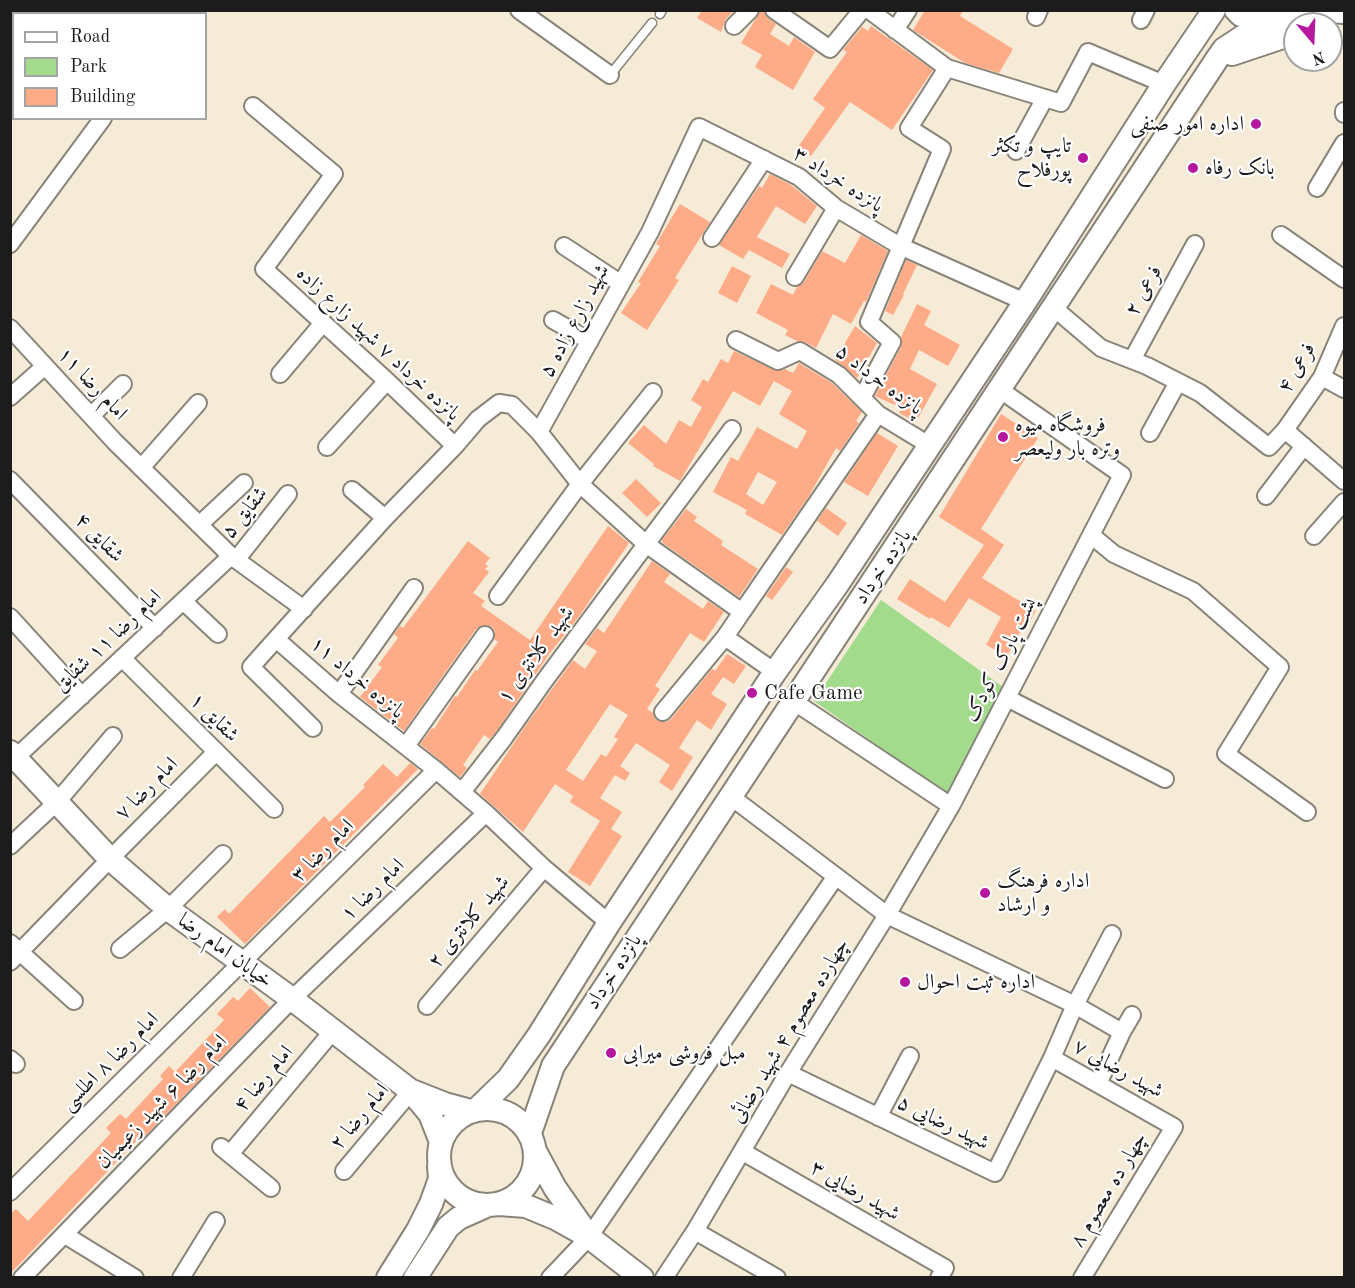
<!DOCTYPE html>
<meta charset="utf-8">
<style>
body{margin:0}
#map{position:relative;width:1355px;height:1288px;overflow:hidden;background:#f5ebd7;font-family:"Old Standard TT",serif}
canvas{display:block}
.frame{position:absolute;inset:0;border:12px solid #1c1c1c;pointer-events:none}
.legend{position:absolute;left:12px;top:12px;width:195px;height:108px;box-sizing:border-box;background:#fff;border:2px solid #a4a4a4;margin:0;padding:8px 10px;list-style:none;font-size:18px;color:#1c1c1c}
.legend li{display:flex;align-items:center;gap:12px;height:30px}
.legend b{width:30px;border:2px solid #a4a4a4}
.north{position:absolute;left:1283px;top:12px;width:60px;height:60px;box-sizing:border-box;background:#fff;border:2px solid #a4a4a4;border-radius:50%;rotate:161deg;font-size:16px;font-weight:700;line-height:24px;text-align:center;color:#1c1c1c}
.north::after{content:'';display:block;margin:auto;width:21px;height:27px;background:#b5179e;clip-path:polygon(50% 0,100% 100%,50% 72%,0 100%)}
</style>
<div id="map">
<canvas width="1355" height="1288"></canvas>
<div class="frame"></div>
<ul class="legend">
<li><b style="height:8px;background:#fff"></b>Road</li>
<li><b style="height:16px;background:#a3db8d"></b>Park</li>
<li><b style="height:16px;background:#feab88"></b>Building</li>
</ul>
<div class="north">N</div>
</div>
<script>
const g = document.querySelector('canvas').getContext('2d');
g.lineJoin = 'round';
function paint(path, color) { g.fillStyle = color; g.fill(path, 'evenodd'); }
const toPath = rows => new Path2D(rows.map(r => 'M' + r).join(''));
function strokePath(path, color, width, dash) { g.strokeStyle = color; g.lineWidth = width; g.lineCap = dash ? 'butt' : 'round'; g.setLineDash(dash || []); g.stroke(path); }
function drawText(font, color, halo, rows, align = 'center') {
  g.font = font + ' "Old Standard TT",Amiri,serif'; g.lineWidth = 4.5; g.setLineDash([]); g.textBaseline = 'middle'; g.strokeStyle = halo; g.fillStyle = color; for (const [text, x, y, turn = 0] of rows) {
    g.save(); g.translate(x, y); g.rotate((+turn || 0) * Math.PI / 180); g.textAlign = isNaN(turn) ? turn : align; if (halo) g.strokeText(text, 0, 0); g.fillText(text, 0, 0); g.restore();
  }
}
const green = toPath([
 [881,600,1006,689,948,795,814,701]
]);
const building = toPath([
 [702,10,734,10,726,19,721,32,697,18],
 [761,10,764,10,768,18,776,24,770,34,789,46,794,37,815,52,793,90,755,67,762,55,741,43],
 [925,10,963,10,960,16,1013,49,999,73,965,63,913,30],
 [871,26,933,70,892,130,850,102,811,156,798,147,825,108,813,99,847,52,843,50,862,27,868,31],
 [770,174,791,185,817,206,805,224,776,206,757,237,790,254,782,268,749,250,743,259,719,245,759,186,762,188],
 [680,204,710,222,675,278,679,280,647,330,621,313,641,283,638,282,660,246,656,244],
 [861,235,888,251,866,302,864,301,851,324,833,314,816,348,805,342,797,341,785,335,788,330,756,313,771,284,793,295,797,287,804,282,822,251,845,263],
 [906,260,917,265,903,294,904,295,893,315,885,311],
 [732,266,751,276,737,303,718,293],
 [917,304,931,311,924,325,960,345,948,366,919,350,910,369,937,384,916,422,899,413,901,408,875,396,901,347,901,337],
 [855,326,877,343,857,378,835,360],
 [734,351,777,371,785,369,793,373,799,363,832,383,862,412,856,421,859,423,840,451,836,448,809,496,782,535,745,514,747,510,713,492,731,457,738,461,757,427,797,449,807,431,779,414,792,391,774,381,760,406,733,391,680,481,653,466,654,464,628,443,644,425,666,444,679,420,691,427,702,407,691,400,703,379,708,382,721,359,728,363],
 [758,472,777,482,763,505,746,494],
 [1001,414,1038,438,981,529,1004,545,982,578,1036,611,1024,631,1022,629,1007,656,986,645,1001,617,969,598,949,628,931,617,930,619,897,599,910,579,945,602,984,545,939,517],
 [877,433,898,446,868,496,844,482],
 [636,479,661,503,647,517,622,493],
 [826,508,847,523,838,536,817,521],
 [686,509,697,517,694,521,723,541,721,545,758,569,739,597,663,543,662,540],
 [608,526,629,543,580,615,550,653,496,732,490,739,484,735,463,765,467,768,460,777,420,744,432,728,434,729,455,696,457,697,475,670,477,671,498,642,494,639,495,631,492,627,485,625,476,629,404,731,360,697,382,667,378,665,398,638,394,634,400,626,403,628,468,541,490,558,485,564,488,566,485,569,489,572,473,593,485,601,481,606,530,640],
 [652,561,670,574,664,582,703,609,708,601,724,612,704,642,690,633,655,686,660,689,647,709,653,713,656,720,667,722,671,719,712,669,715,671,727,654,746,666,734,684,723,677,711,694,727,704,711,730,697,720,679,748,693,757,672,791,659,782,670,765,636,743,620,766,630,773,625,781,615,775,600,798,622,812,611,829,622,836,590,886,568,872,600,821,570,802,573,796,555,784,523,832,480,794,524,728,573,660,585,669,597,651,585,644,597,628,604,633],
 [610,704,628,715,614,737,618,739,606,757,601,754,583,781,566,770],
 [786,567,793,572,772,600,766,596],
 [410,763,418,769,245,944,217,917,225,909,229,914,324,816,330,822,365,787,363,785,383,764,397,777],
 [250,988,270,1007,144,1137,142,1135,10,1274,10,1214,16,1209,28,1221,111,1133,106,1128,120,1114,126,1119,163,1079,160,1076,169,1066,175,1072,224,1020,217,1014,233,997,238,1001]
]);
const lane = toPath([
 [660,14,662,10],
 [610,75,652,23]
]);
const street = toPath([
 [519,10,610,75],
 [774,10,830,49,862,10],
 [869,10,947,68,1061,103,1088,52,1164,84],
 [1036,17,1039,10],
 [1141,20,1146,10],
 [734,26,750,10],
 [895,30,908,10],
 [253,106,334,174,264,269,387,381,455,446,478,419,499,403,512,405,539,432,580,484,646,544,742,612,725,637,775,672],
 [1344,111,1344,114],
 [1016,151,1045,98],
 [1317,188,1344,143],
 [1281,235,1344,279],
 [712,238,764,159],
 [10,244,103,118],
 [564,246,620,283],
 [795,277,836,208],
 [1054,308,1101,348,1147,366,1200,393,1269,447,1285,430,1344,481],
 [553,320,590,341],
 [10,328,115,442,231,556,304,609],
 [736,340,778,361,800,351,839,375,878,414,929,445],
 [1132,360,1195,244],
 [280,374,323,323],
 [1322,377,1344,389],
 [10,397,45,366],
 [862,398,892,342,869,322,942,149,909,128,947,68],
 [91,416,123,384],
 [1285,430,1322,377,1344,326],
 [539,432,650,232,699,127,799,177,836,208,900,246,1025,302],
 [1150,433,1178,382],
 [455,446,385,518,276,639,339,694,436,770,486,813,544,868,609,923],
 [327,447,387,381],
 [141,468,198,403],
 [10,480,155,628],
 [352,490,385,518],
 [1266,496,1304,446],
 [199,525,244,483],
 [1091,535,1114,554,1193,591,1280,667,1226,754,1307,812],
 [1314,536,1344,502],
 [236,560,288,494],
 [498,596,580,484,653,392],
 [183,601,218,634],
 [742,612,878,414],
 [10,617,82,696],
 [276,639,251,667,313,728],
 [122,658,274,809],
 [339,694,414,588],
 [1007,698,1165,779],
 [793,701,951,806],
 [663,712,725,637],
 [406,746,485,635],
 [10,763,231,556],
 [462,792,504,738,545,680,732,429],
 [730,796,887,915,1075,1005,1052,1058,1174,1127,1082,1278],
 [10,846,57,802,113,736],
 [10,943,74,1001],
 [120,949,168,909,223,854],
 [10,962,110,859,216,752],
 [427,1006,544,868],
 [1122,1032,1132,1015],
 [10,1059,16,1064],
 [788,1073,995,1173,1052,1058],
 [1098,1084,1122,1032,1075,1005,1112,934],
 [878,1117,910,1056],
 [221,1147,271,1188],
 [743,1152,945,1268,939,1278],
 [230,1154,332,1032],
 [344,1171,411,1091],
 [10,1192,436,770],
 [695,1231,777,1278],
 [65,1235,135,1278],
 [22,1278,292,999,486,813],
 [181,1278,216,1221],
 [550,1278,589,1237,836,876],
 [664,1278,695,1231,788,1073,887,915,951,806,1122,475,999,389]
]);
const secondary = toPath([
 [1236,10,1241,15,1265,22,1278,21,1299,10],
 [1290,17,1328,11,1344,12],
 [1232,54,1295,33],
 [10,752,110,859,168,909,292,999,411,1091,430,1114,441,1142],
 [412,1091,445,1104,471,1111],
 '439 1157a48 48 0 1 1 96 0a48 48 0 1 1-96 0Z',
 [476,1110,508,1079,539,1035,609,923,775,672,837,585,1025,302,1164,84,1214,10],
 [530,1133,553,1066,1217,59,1224,49,1265,22],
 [536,1153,555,1188,585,1231],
 [499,1204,526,1206,555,1218,589,1237,642,1278],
 [388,1278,418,1230,431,1204,440,1179,439,1166],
 [415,1278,448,1227,459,1218,486,1206]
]);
const markers = [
 [1256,124,6,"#b5179e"],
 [1083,158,6,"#b5179e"],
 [1193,168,6,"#b5179e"],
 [1003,437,6,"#b5179e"],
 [752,693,6,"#b5179e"],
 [985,893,6,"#b5179e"],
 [905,982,6,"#b5179e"],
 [611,1053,6,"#b5179e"]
];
const poiNames = [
 ["اداره امور صنفی",1244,124,"right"],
 ["تایپ و تکثر",1071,146,"right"],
 ["پورفلاح",1071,170,"right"],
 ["بانک رفاه",1205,168],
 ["فروشگاه میوه",1015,425],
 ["وتره بار ولیعصر",1015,449],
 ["Cafe Game",764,693],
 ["اداره فرهنگ",997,881],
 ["و ارشاد",997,905],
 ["اداره ثبت احوال",917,982],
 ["مبل فروشی میرابی",623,1053]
];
const streetNames = [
 ["پانزده خرداد ۳",838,180,33],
 ["فرعی ۲",1144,291,-61],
 ["شهید زارع زاده ۵",575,321,-62],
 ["پانزده خرداد ۷ شهید زارع زاده",378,344,43],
 ["فرعی ۴",1297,368,-60],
 ["پانزده خرداد ۵",879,380,37],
 ["امام رضا ۱۱",92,384,47],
 ["شقایق ۵",245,513,-51],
 ["شقایق ۴",99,538,46],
 ["پانزده خرداد",883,567,-56],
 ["امام رضا ۱۱ شقایق",108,641,-43],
 ["شهید کلانتری ۱",536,655,-54],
 ["پشت پارک کودک",1001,660,-63],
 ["پانزده خرداد ۱۱",357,678,40],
 ["شقایق ۱",214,718,45],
 ["امام رضا ۷",147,789,-45],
 ["امام رضا ۳",323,851,-45],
 ["امام رضا ۱",373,890,-44],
 ["شهید کلانتری ۲",469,922,-50],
 ["خیابان امام رضا",225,951,36],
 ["پانزده خرداد",614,972,-57],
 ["چهارده معصوم ۴ شهید رضائی",790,1031,-59],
 ["امام رضا ۸ اطلسی",110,1062,-45],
 ["شهید رضایی ۷",1118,1069,29],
 ["امام رضا ۴",264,1079,-50],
 ["امام رضا ۶ شهید زعیمیان",162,1102,-46],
 ["امام رضا ۲",360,1117,-50],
 ["شهید رضایی ۵",943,1123,26],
 ["چهار ده معصوم ۸",1109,1190,-59],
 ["شهید رضایی ۳",855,1191,30]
];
paint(green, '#a3db8d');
paint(building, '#feab88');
strokePath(lane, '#88847a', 11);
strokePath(street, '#88847a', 20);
strokePath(secondary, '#88847a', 26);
strokePath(lane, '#fff', 8);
strokePath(street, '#fff', 16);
strokePath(secondary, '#fff', 22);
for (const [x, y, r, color] of markers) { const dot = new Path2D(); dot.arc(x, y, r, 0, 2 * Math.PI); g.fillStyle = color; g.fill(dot); strokePath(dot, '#fff', 2); }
drawText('21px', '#1c1c1c', '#fff', poiNames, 'left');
drawText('21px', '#1c1c1c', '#fff', streetNames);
</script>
